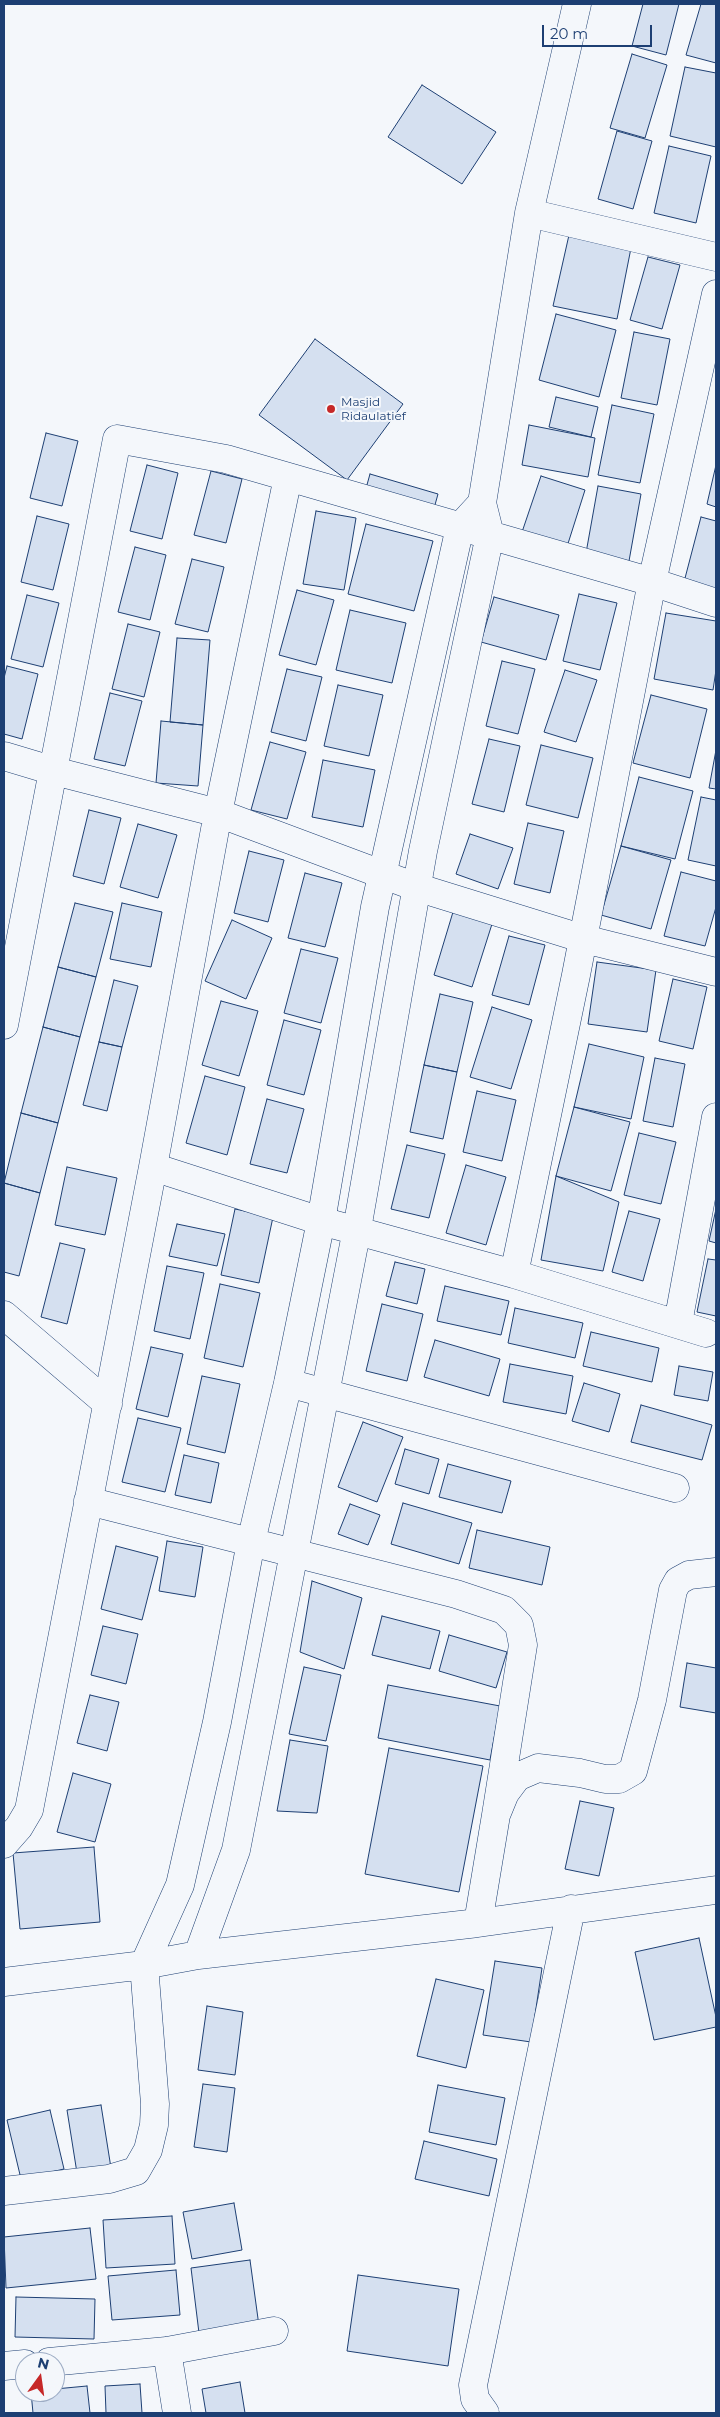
<!DOCTYPE html>
<style>
body{margin:0}
#map{position:relative;width:720px;height:2417px;overflow:hidden;background:#f4f7fb;font-family:Montserrat,sans-serif}
canvas{display:block}
.frame{position:absolute;inset:0;border:5px solid #1d3f73;pointer-events:none}
.north{position:absolute;left:15px;top:2352px;width:50px;height:50px;box-sizing:border-box;background:#f4f7fb;border:1px solid #9eadc5;border-radius:50%;rotate:14deg;font-size:14px;font-weight:700;line-height:20px;text-align:center;color:#1d3f73}
.north::after{content:'';display:block;margin:auto;width:18px;height:22px;background:#c62828;clip-path:polygon(50% 0,100% 100%,50% 72%,0 100%)}
.scale{position:absolute;left:542px;top:25px;width:110px;height:22px;box-sizing:border-box;border:2px solid #1d3f73;border-top:0;padding-left:6px;font-size:15px;line-height:18px;white-space:nowrap;color:#1d3f73;-webkit-text-stroke:4px #f4f7fb;paint-order:stroke}
</style>
<div id="map">
<canvas width="720" height="2417"></canvas>
<div class="frame"></div>
<div class="north">N</div>
<div class="scale">20 m</div>
</div>
<script>
const g = document.querySelector('canvas').getContext('2d');
g.lineJoin = 'round';
function paint(path, color) { g.fillStyle = color; g.fill(path, 'evenodd'); }
const toPath = rows => new Path2D(rows.map(r => 'M' + r).join(''));
function strokePath(path, color, width, dash) { g.strokeStyle = color; g.lineWidth = width; g.lineCap = dash ? 'butt' : 'round'; g.setLineDash(dash || []); g.stroke(path); }
function drawText(font, color, halo, rows, align = 'center') {
  g.font = font + ' Montserrat,sans-serif'; g.lineWidth = 4; g.setLineDash([]); g.textBaseline = 'middle'; g.strokeStyle = halo; g.fillStyle = color; for (const [text, x, y, turn = 0] of rows) {
    g.save(); g.translate(x, y); g.rotate((+turn || 0) * Math.PI / 180); g.textAlign = isNaN(turn) ? turn : align; if (halo) g.strokeText(text, 0, 0); g.fillText(text, 0, 0); g.restore();
  }
}
const building = toPath([
 [643,4,679,4,666,55,632,46,643,4],
 [701,4,716,4,716,63,686,55,701,4],
 [632,54,667,65,645,138,610,128,632,54],
 [685,67,716,73,716,147,670,136,685,67],
 [422,85,496,132,462,184,388,137,422,85],
 [617,131,652,141,633,209,598,199,617,131],
 [669,146,711,156,696,223,654,213,669,146],
 [569,235,631,248,617,319,553,306,569,235],
 [648,257,680,265,662,329,630,320,648,257],
 [556,314,616,330,599,397,539,380,556,314],
 [634,332,670,339,657,405,621,398,634,332],
 [315,339,403,404,347,480,259,415,315,339],
 [556,397,598,407,591,437,549,427,556,397],
 [612,405,654,414,640,483,598,475,612,405],
 [529,425,595,438,588,477,522,465,529,425],
 [46,433,78,441,62,506,30,498,46,433],
 [147,465,178,473,162,539,130,531,147,465],
 [716,465,716,507,707,504,716,465],
 [211,471,242,479,226,543,194,535,211,471],
 [370,474,438,494,433,512,365,492,370,474],
 [541,476,585,490,565,553,520,538,541,476],
 [598,486,641,494,629,561,586,553,598,486],
 [316,511,356,518,344,590,303,584,316,511],
 [37,516,69,524,53,590,21,582,37,516],
 [701,517,716,521,716,590,684,582,701,517],
 [366,524,433,541,414,611,348,594,366,524],
 [135,547,166,555,150,620,118,612,135,547],
 [192,559,224,567,208,632,175,624,192,559],
 [297,590,334,600,316,665,279,655,297,590],
 [579,594,617,603,600,670,563,661,579,594],
 [27,595,59,603,43,667,11,659,27,595],
 [494,597,559,615,546,660,481,642,494,597],
 [350,610,406,623,392,683,336,670,350,610],
 [666,613,716,621,716,670,713,690,654,679,666,613],
 [128,624,160,632,144,697,112,689,128,624],
 [177,638,210,640,203,725,170,722,177,638],
 [502,661,535,669,518,734,486,726,502,661],
 [7,666,38,674,22,739,4,734,4,678,7,666],
 [287,669,322,677,306,741,271,732,287,669],
 [565,670,597,680,576,742,544,732,565,670],
 [338,685,383,695,369,756,324,746,338,685],
 [110,693,142,701,125,766,94,759,110,693],
 [651,695,707,709,690,778,633,763,651,695],
 [161,721,203,725,198,786,156,783,161,721],
 [489,739,520,746,504,812,472,804,489,739],
 [270,742,306,752,287,819,251,810,270,742],
 [541,745,593,758,578,818,526,805,541,745],
 [716,750,716,789,709,788,716,750],
 [323,760,375,770,363,827,312,817,323,760],
 [639,777,693,791,675,859,621,846,639,777],
 [701,797,716,800,716,866,688,860,701,797],
 [89,810,121,818,104,884,73,876,89,810],
 [528,823,564,831,550,893,514,884,528,823],
 [138,824,177,835,158,898,120,887,138,824],
 [470,834,513,848,498,889,456,874,470,834],
 [621,846,671,860,651,929,601,915,621,846],
 [249,851,284,860,268,922,234,913,249,851],
 [681,872,716,881,716,907,705,946,664,936,681,872],
 [305,873,342,883,325,947,288,938,305,873],
 [75,903,113,912,96,977,58,967,75,903],
 [122,903,162,912,151,967,110,959,122,903],
 [453,912,492,924,472,987,434,975,453,912],
 [232,920,272,938,246,999,205,981,232,920],
 [509,936,545,945,529,1005,492,995,509,936],
 [301,949,338,958,321,1023,284,1013,301,949],
 [597,962,656,970,647,1032,588,1024,597,962],
 [58,967,96,977,80,1037,43,1027,58,967],
 [673,979,707,987,693,1049,659,1041,673,979],
 [114,980,138,986,122,1047,99,1042,114,980],
 [440,994,473,1002,457,1072,424,1065,440,994],
 [221,1001,258,1011,239,1076,202,1065,221,1001],
 [492,1007,532,1020,511,1089,470,1077,492,1007],
 [284,1020,321,1030,304,1095,267,1085,284,1020],
 [43,1027,80,1037,58,1123,21,1113,43,1027],
 [99,1042,122,1047,107,1111,83,1105,99,1042],
 [589,1044,644,1057,631,1119,574,1107,589,1044],
 [655,1058,685,1064,673,1127,643,1121,655,1058],
 [424,1065,457,1072,443,1139,410,1132,424,1065],
 [205,1076,245,1087,227,1155,186,1143,205,1076],
 [477,1091,516,1100,502,1161,463,1152,477,1091],
 [267,1099,304,1109,287,1173,250,1164,267,1099],
 [574,1107,630,1122,611,1191,556,1176,574,1107],
 [21,1113,58,1123,40,1193,4,1183,21,1113],
 [639,1133,676,1142,661,1204,624,1195,639,1133],
 [407,1145,445,1154,429,1218,391,1209,407,1145],
 [466,1165,506,1177,486,1245,446,1233,466,1165],
 [67,1167,117,1178,105,1235,55,1225,67,1167],
 [556,1176,619,1202,603,1271,541,1260,556,1176],
 [4,1183,40,1193,19,1276,4,1272,4,1183],
 [235,1209,273,1217,259,1283,221,1275,235,1209],
 [716,1209,716,1243,709,1241,716,1209],
 [629,1211,660,1219,643,1281,612,1272,629,1211],
 [177,1224,225,1234,217,1266,169,1256,177,1224],
 [60,1243,85,1249,67,1324,41,1317,60,1243],
 [708,1259,716,1260,716,1316,697,1312,708,1259],
 [395,1262,425,1269,417,1304,386,1296,395,1262],
 [167,1266,204,1273,190,1339,154,1331,167,1266],
 [220,1284,260,1293,243,1367,204,1358,220,1284],
 [445,1286,509,1301,501,1335,437,1321,445,1286],
 [382,1304,423,1314,407,1381,366,1371,382,1304],
 [515,1308,583,1323,575,1358,508,1343,515,1308],
 [591,1332,659,1348,652,1382,583,1366,591,1332],
 [435,1340,500,1359,489,1396,424,1377,435,1340],
 [151,1347,183,1354,168,1417,136,1409,151,1347],
 [510,1364,573,1376,566,1414,503,1402,510,1364],
 [679,1366,713,1372,708,1401,674,1395,679,1366],
 [202,1376,240,1384,225,1453,187,1444,202,1376],
 [584,1383,620,1394,609,1432,572,1421,584,1383],
 [641,1405,712,1425,702,1460,631,1442,641,1405],
 [138,1418,181,1428,165,1492,122,1482,138,1418],
 [363,1422,403,1437,377,1502,338,1487,363,1422],
 [405,1449,439,1459,429,1494,395,1484,405,1449],
 [184,1455,219,1463,211,1503,175,1495,184,1455],
 [448,1464,511,1481,502,1513,439,1497,448,1464],
 [403,1503,472,1523,459,1564,391,1544,403,1503],
 [350,1504,380,1515,368,1545,338,1534,350,1504],
 [477,1530,550,1547,542,1585,469,1568,477,1530],
 [167,1541,203,1547,195,1597,159,1591,167,1541],
 [116,1546,158,1557,142,1620,101,1609,116,1546],
 [312,1581,362,1598,344,1669,300,1652,312,1581],
 [382,1616,440,1631,430,1669,372,1655,382,1616],
 [103,1626,138,1634,126,1684,91,1675,103,1626],
 [449,1635,507,1652,496,1688,439,1671,449,1635],
 [687,1663,716,1668,716,1713,680,1707,687,1663],
 [304,1667,341,1675,326,1741,289,1734,304,1667],
 [388,1685,500,1706,490,1760,378,1738,388,1685],
 [90,1695,119,1702,107,1751,77,1743,90,1695],
 [290,1740,328,1746,317,1813,277,1811,290,1740],
 [389,1748,483,1766,459,1892,365,1874,389,1748],
 [73,1773,111,1784,95,1842,57,1832,73,1773],
 [580,1801,614,1808,599,1876,565,1869,580,1801],
 [94,1847,100,1922,20,1929,13,1853,94,1847],
 [699,1938,716,2017,716,2027,654,2040,635,1952,699,1938],
 [495,1961,542,1968,531,2042,483,2035,495,1961],
 [436,1979,484,1990,466,2068,417,2056,436,1979],
 [207,2006,243,2012,235,2075,198,2070,207,2006],
 [203,2084,235,2088,227,2152,194,2147,203,2084],
 [438,2085,505,2098,496,2145,429,2132,438,2085],
 [101,2105,111,2168,77,2173,67,2110,101,2105],
 [50,2110,64,2169,21,2179,7,2120,50,2110],
 [424,2141,497,2159,489,2196,415,2179,424,2141],
 [234,2203,242,2250,192,2259,183,2212,234,2203],
 [172,2216,175,2264,106,2268,103,2220,172,2216],
 [90,2228,96,2279,6,2288,4,2237,90,2228],
 [250,2260,259,2326,199,2333,191,2268,250,2260],
 [176,2270,180,2315,112,2320,108,2276,176,2270],
 [358,2275,459,2289,448,2366,347,2351,358,2275],
 [16,2297,95,2299,94,2339,15,2337,16,2297],
 [240,2382,245,2413,206,2413,202,2389,240,2382],
 [140,2384,142,2413,106,2413,105,2386,140,2384],
 [87,2386,90,2413,33,2413,31,2392,55,2392,55,2389,87,2386]
]);
const minor = toPath([
 [529,213,716,257],
 [4,756,54,771,218,813,416,887,584,939,716,972],
 [4,1025,117,439,226,459,652,582,716,603],
 [153,1167,321,1221,514,1274,706,1333],
 [514,1274,576,975,652,582,716,294],
 [4,1315,108,1404],
 [678,1323,716,1117],
 [288,1383,675,1488],
 [88,1501,456,1594,504,1610,519,1625,523,1645,496,1815],
 [4,1844,19,1827,29,1810,153,1167,218,813,288,477],
 [478,1923,496,1815,505,1793,517,1777,538,1768,580,1773,605,1779,619,1779,633,1771,652,1700,673,1590,678,1581,689,1575,716,1572],
 [198,1955,236,1850,325,1394,357,1229,423,851,490,535,482,503,529,213,577,4],
 [4,1982,144,1965,198,1955,478,1923,716,1890],
 [4,2191,109,2179,136,2171,148,2150,154,2125,155,2104,144,1965,180,1885,217,1722,251,1542,288,1383,321,1221,375,907,460,527,482,503],
 [167,2351,177,2413],
 [49,2362,167,2351,274,2331],
 [4,2366,25,2364],
 [485,2413,475,2399,473,2385,571,1909]
]);
const markers = [
 [331,409,5,"#c62828"]
];
const poiNames = [
 ["Masjid",341,402],
 ["Ridaulatief",341,416]
];
paint(building, '#d5e0f0');
strokePath(building, '#1d3f73', 1);
strokePath(minor, '#1d3f73', 29);
strokePath(minor, '#f4f7fb', 28);
for (const [x, y, r, color] of markers) { const dot = new Path2D(); dot.arc(x, y, r, 0, 2 * Math.PI); g.fillStyle = color; g.fill(dot); strokePath(dot, '#f4f7fb', 2); }
drawText('12px', '#1d3f73', '#f4f7fb', poiNames, 'left');
</script>
